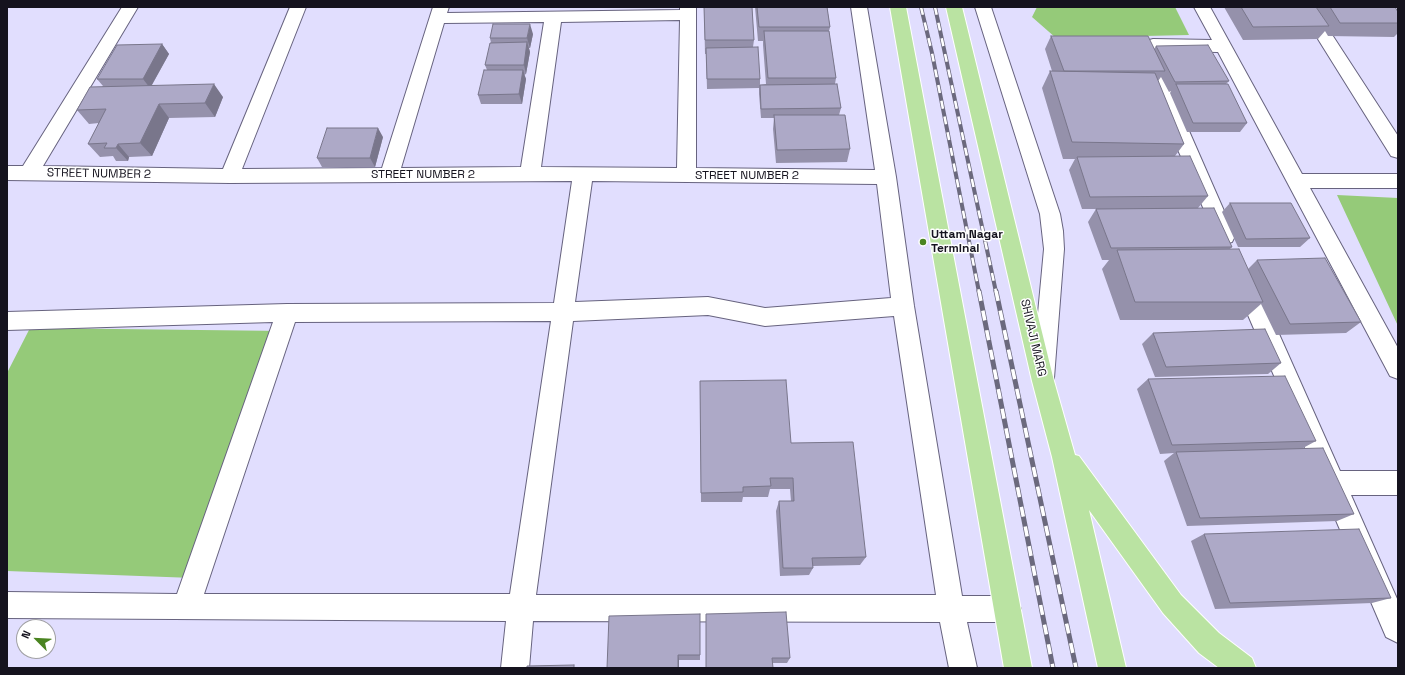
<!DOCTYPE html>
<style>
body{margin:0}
#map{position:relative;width:1405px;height:675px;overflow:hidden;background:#e1defe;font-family:"Space Grotesk",sans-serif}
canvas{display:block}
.frame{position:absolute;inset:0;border:8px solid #15131e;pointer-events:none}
.north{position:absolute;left:16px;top:619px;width:40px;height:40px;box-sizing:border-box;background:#fff;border:1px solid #a1a1a5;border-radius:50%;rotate:294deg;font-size:11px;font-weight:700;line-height:16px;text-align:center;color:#15131e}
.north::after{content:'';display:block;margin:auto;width:14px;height:18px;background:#4a8420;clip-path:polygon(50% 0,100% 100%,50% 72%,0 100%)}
</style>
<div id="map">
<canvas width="1405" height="675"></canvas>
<div class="frame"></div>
<div class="north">N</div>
</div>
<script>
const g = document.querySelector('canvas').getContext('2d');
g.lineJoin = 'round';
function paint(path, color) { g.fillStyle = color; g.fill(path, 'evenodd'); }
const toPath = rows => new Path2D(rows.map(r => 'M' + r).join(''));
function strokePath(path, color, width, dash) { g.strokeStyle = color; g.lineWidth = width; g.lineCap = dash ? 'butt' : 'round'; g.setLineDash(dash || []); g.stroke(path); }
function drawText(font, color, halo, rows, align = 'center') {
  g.font = font + ' "Space Grotesk",sans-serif'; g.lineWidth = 3; g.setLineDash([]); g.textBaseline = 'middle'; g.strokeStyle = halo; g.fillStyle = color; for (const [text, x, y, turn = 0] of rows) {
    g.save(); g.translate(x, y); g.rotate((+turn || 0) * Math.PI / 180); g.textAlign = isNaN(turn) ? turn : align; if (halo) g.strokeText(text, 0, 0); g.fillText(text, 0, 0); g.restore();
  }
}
const green = toPath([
 [1037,7,1175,7,1189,35,1056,38,1032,17],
 [1337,195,1398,198,1398,326],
 [30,328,285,331,193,578,7,571,7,373]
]);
const minor = toPath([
 [122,7,138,7,43,166,223,169,290,7,306,7,242,169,382,168,433,7,449,7,447,13,680,10,680,7,696,7,696,168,875,170,851,7,867,7,896,177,914,306,962,596,1008,596,1017,600,1021,609,1017,618,1008,622,967,622,977,668,949,668,940,622,533,621,529,668,501,668,506,621,7,618,7,592,177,594,273,322,7,330,7,312,287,304,554,303,572,181,230,183,7,180,7,166,23,166,122,7],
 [680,20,677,168,541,167,561,22,680,20],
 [544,22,521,167,401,168,444,23,544,22],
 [592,181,877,184,891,298,765,308,708,297,575,302,592,181],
 [708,315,765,326,894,316,936,595,536,595,573,321,708,315],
 [551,321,510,594,204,594,295,322,551,321],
 [975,7,991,7,1060,214,1063,231,1064,249,1054,378,1051,385,1043,388,1035,385,1032,378,1044,249,1040,214,975,7],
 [1194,7,1210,7,1302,174,1398,174,1398,188,1310,188,1398,348,1398,379,1390,376,1218,52,1154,51,1235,236,1232,242,1225,244,1218,242,1136,53,1136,49,1142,42,1153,39,1212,40,1194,7],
 [1298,7,1314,7,1398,136,1398,158,1391,156,1298,7],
 [1244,271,1251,274,1255,280,1340,471,1398,471,1398,495,1351,495,1398,601,1398,643,1386,637,1233,280,1237,274,1244,271]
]);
const major = toPath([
 [890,7,906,7,1032,668,1004,668,890,7],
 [946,7,962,7,1054,381,1075,455,1079,456,1181,595,1219,633,1252,658,1256,668,1219,668,1199,653,1163,613,1089,510,1126,668,1098,668,1052,457,1032,381,946,7]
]);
const railFar1 = toPath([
 [921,7,932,53,979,292],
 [935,7,996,292]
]);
const rail = toPath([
 [979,291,1053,668],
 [996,291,1076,668]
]);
const wall = toPath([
 [698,7,752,7,754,40,753,47,760,79,760,85,766,84,763,45,763,41,758,41,755,7,827,7,830,27,829,31,836,78,835,84,841,108,839,115,850,149,847,162,776,163,773,129,774,118,761,118,759,94,759,88,707,89,706,54,705,54,704,7],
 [1224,7,1395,7,1398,12,1398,33,1394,37,1328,36,1325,31,1318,39,1243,40],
 [533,34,530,48,529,48,530,52,526,74,524,75,526,79,522,104,481,104,478,95,487,70,485,65,491,43,490,38],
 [1051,36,1154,49,1156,46,1229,81,1226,84,1247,123,1240,132,1187,132,1170,93,1171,91,1169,92,1161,77,1158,81,1184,144,1175,156,1208,196,1198,208,1232,247,1230,249,1248,269,1257,260,1361,322,1346,333,1276,335,1261,304,1243,320,1120,320,1102,269,1109,260,1102,260,1088,222,1096,209,1082,209,1069,170,1075,159,1063,159,1042,88,1050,71,1052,71,1045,49],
 [162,44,169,54,152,85,223,97,215,117,169,118,152,156,129,157,128,161,116,161,113,156,100,157,88,144,99,123,89,124,77,110,103,86,97,79],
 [383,137,375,167,322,167,317,158],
 [1230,203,1310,238,1300,247,1238,247,1222,212],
 [1153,333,1281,363,1268,374,1155,377,1142,344],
 [1148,379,1316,441,1303,448,1354,514,1337,521,1187,526,1164,461,1174,453,1160,454,1137,389],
 [700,381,791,443,866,557,860,565,813,566,813,568,809,575,780,576,776,511,779,501,791,501,790,489,770,489,768,497,743,497,742,502,701,502],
 [1204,534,1391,598,1372,603,1215,609,1191,541],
 [700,614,700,660,679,660,607,668],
 [706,614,790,658,787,663,773,663]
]);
const shadedWall = toPath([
 [530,24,533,34,530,48,527,38],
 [527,42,530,52,526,74,524,65],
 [162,44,169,54,150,88,143,79],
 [523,70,526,79,522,104,519,94],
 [214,84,223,97,215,117,205,103],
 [159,104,169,118,152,156,140,143],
 [378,128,383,137,375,167,370,158],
 [118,144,129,157,128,161,116,148],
 [678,655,679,660,679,668,678,668]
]);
const building = toPath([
 [704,7,752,7,754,40,705,40,704,7],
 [757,7,827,7,830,27,759,27,757,7],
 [1241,7,1316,7,1329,26,1253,27,1241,7],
 [1330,7,1395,7,1398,12,1398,23,1340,23,1330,7],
 [493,24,530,24,527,38,490,38,493,24],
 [764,31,829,31,836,78,768,78,764,31],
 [1051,36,1148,36,1165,71,1064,71,1051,36],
 [527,42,524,65,485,65,490,43,527,42],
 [162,44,143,79,97,79,117,45,162,44],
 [1208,45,1229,81,1175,82,1156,46,1208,45],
 [758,47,760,79,707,79,706,48,758,47],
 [484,70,523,70,519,94,478,95,484,70],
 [1050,71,1155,73,1184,144,1072,142,1050,71],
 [214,84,205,103,159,104,140,143,118,144,116,148,104,148,107,143,88,144,106,109,77,110,90,87,214,84],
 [837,84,841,108,761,109,760,85,837,84],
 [1176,84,1228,84,1247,123,1193,123,1176,84],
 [774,115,845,115,850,149,777,150,774,115],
 [327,128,378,128,370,158,317,158,327,128],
 [1190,156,1208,196,1090,197,1077,157,1190,156],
 [1230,203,1291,203,1310,238,1246,239,1230,203],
 [1214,208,1232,247,1111,248,1096,209,1214,208],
 [1239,249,1263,302,1135,302,1117,250,1239,249],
 [1325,258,1361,322,1290,324,1257,260,1325,258],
 [1265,329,1281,363,1166,367,1153,333,1265,329],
 [1285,376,1316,441,1172,445,1148,379,1285,376],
 [786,380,791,443,853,442,866,557,812,558,813,568,783,568,779,501,794,501,793,478,770,478,771,486,743,487,743,492,701,493,700,381,786,380],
 [1323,448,1354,514,1200,518,1176,452,1323,448],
 [1359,529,1391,598,1230,603,1204,534,1359,529],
 [786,612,790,658,772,658,773,668,706,668,706,614,786,612],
 [700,614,700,655,678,655,678,668,607,668,609,616,700,614],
 [574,665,574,668,527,668,527,666,574,665]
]);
const markers = [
 [923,242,4,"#4a8420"]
];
const streetNames = [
 ["STREET NUMBER 2",99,174,1],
 ["STREET NUMBER 2",423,175],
 ["STREET NUMBER 2",747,176],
 ["SHIVAJI MARG",1033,338,77]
];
const poiNames = [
 ["Uttam Nagar",931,235],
 ["Terminal",931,249]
];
paint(green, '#95ca79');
strokePath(minor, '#67637f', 2);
strokePath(major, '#fff', 2);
paint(minor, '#fff');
paint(major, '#bae3a2');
strokePath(railFar1, '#6b697d', 4);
strokePath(rail, '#6b697d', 5);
strokePath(railFar1, '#fff', 2.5, [8]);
strokePath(rail, '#fff', 3.5, [10]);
paint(wall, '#9591ab');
paint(shadedWall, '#79768b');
paint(building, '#ada9c7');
strokePath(building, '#79768b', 1);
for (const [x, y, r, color] of markers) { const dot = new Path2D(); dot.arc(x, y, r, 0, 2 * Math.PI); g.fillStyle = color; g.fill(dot); strokePath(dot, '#fff', 1.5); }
drawText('12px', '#15131e', '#fff', streetNames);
drawText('bold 12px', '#15131e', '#fff', poiNames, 'left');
</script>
